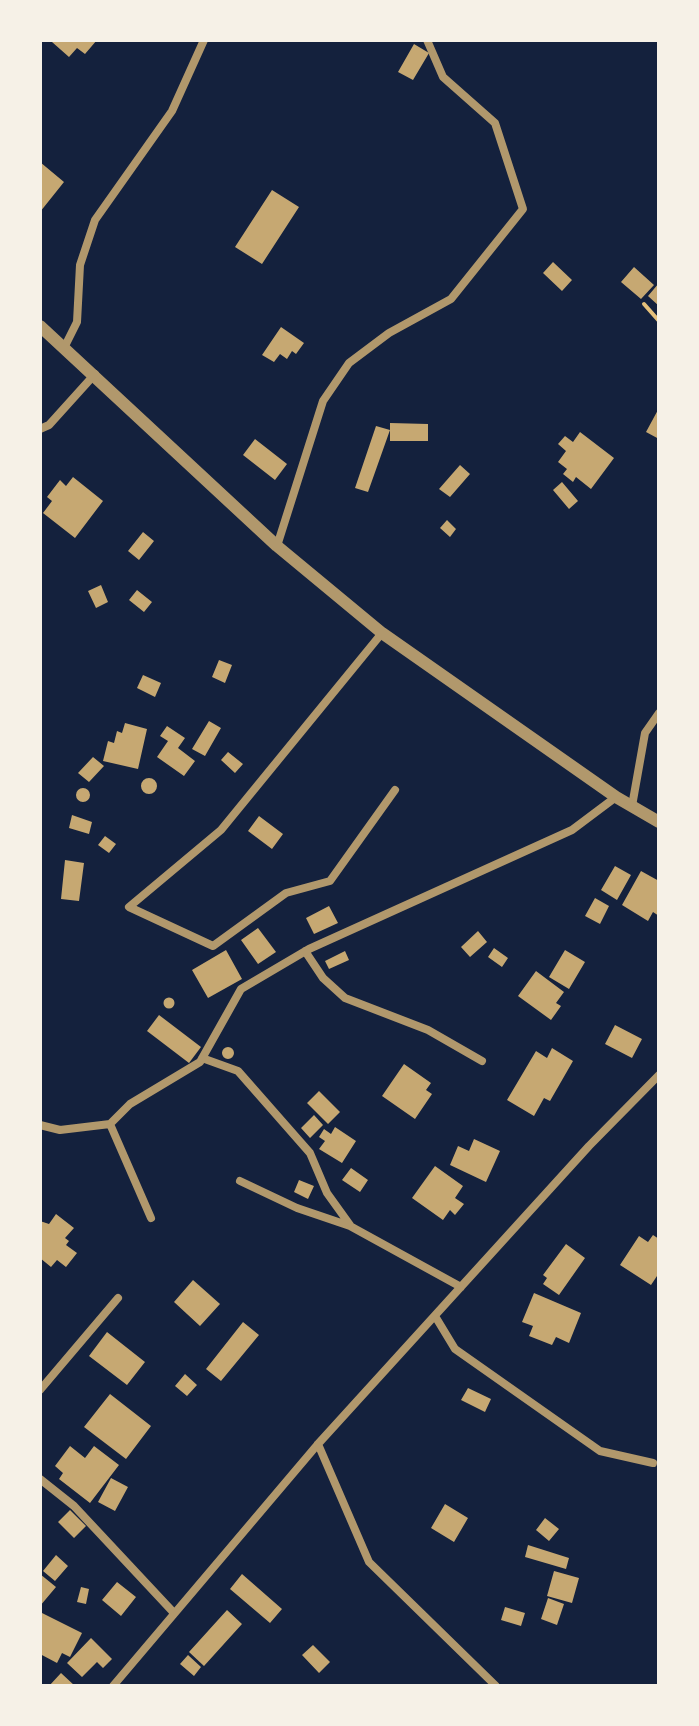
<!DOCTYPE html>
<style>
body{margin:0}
#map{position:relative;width:699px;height:1726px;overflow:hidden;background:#14213d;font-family:Overpass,sans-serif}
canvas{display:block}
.frame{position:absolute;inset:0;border:42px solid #f6f1e7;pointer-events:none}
</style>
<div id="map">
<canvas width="699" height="1726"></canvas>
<div class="frame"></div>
</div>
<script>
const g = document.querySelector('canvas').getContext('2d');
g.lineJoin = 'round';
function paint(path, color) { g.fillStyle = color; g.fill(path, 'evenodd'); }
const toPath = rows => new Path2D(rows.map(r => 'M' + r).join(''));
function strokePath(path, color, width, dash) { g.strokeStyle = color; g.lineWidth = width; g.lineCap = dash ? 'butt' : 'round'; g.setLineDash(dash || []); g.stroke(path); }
const building = toPath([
 [54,40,97,40,85,54,77,48,69,57,52,42],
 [414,44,429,53,413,80,398,72],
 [40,162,64,182,40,212],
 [272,190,299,207,262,264,235,247],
 [553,262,572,280,562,291,543,273],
 [634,267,654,285,641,299,621,282],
 [659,283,659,306,648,296],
 [281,327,304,343,296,354,292,351,287,359,280,354,274,362,262,355],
 [659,408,659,439,646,432],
 [390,423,428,424,428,441,390,441],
 [376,426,390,430,368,492,355,488],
 [580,432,614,458,591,489,576,477,573,482,563,474,567,469,558,462,566,451,558,444,565,436,573,442],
 [255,439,287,464,275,480,243,455],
 [460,465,470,474,450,497,439,489],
 [73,477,103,501,75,538,43,513,52,501,47,497,60,480,66,486],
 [562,482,578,501,569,509,553,490],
 [447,520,456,529,450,537,440,528],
 [143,532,154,541,139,560,128,551],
 [101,585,108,602,96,608,88,591],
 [137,590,152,602,144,612,129,600],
 [219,660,232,665,225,683,212,677],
 [143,675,161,683,155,697,137,688],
 [209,721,221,728,205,756,192,749],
 [125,723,147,729,138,769,103,761,108,741,114,743,117,731,122,733],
 [167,726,185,738,178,748,195,761,184,776,157,757,168,741,160,736],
 [228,752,243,764,235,773,221,760],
 [93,757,104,766,89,782,78,773],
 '141 786a8 8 0 1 1 16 0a8 8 0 1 1-16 0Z',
 '76 795a7 7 0 1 1 14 0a7 7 0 1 1-14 0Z',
 [72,815,92,822,89,834,69,828],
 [259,816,283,834,272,849,248,831],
 [105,836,116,844,109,853,98,845],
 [65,860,84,863,79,901,61,899],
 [615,866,631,875,617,900,601,890],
 [641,871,659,881,659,916,653,912,648,921,622,905],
 [595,898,609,906,600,924,585,916],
 [329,906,338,923,314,934,306,918],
 [258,928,276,952,258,964,241,940],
 [478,931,487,942,470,957,461,947],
 [494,948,508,958,502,967,488,957],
 [226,950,242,979,208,998,192,970],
 [565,950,585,962,569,989,549,977],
 [345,951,349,960,329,969,325,961],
 [536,971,564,992,556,1003,561,1006,551,1020,518,996],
 '163.5 1003a5.5 5.5 0 1 1 11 0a5.5 5.5 0 1 1-11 0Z',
 [159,1015,201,1047,189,1063,147,1031],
 [615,1025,642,1039,632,1058,605,1044],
 '222 1053a6 6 0 1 1 12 0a6 6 0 1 1-12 0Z',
 [552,1048,573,1061,550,1101,544,1098,534,1116,507,1100,536,1051,547,1058],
 [404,1064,431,1083,426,1090,432,1094,415,1119,382,1096],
 [319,1091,340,1112,328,1124,307,1103],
 [314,1115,323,1125,310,1138,301,1128],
 [335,1127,356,1141,342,1163,319,1149,325,1141,319,1137,324,1129,331,1134],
 [474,1139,500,1151,486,1182,450,1165,458,1146,469,1151],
 [435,1166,463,1186,455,1198,464,1204,455,1215,450,1210,443,1220,412,1198],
 [351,1168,368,1180,360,1192,342,1180],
 [299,1180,314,1186,308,1199,294,1192],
 [56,1214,74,1228,65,1238,69,1241,66,1245,77,1253,66,1267,57,1260,51,1267,40,1258,40,1221,49,1224],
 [653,1235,659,1239,659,1273,651,1285,620,1265,639,1236,648,1242],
 [566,1244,585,1258,559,1295,543,1284,547,1278,543,1275],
 [193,1280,220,1304,200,1326,174,1302],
 [534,1293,581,1313,569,1343,556,1337,552,1345,529,1336,533,1326,522,1322],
 [243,1322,259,1335,221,1381,206,1369],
 [107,1332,145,1362,127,1385,89,1356],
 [185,1374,197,1385,187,1396,175,1386],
 [468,1388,491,1399,485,1412,461,1400],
 [110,1394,151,1426,126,1459,84,1427],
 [70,1446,85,1458,94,1446,119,1465,90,1503,59,1479,63,1473,55,1466],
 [111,1478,128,1487,115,1511,98,1502],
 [445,1504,468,1518,454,1542,431,1528],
 [70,1510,86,1526,74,1538,58,1522],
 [545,1518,559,1529,549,1541,536,1530],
 [528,1545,569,1558,566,1569,525,1557],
 [56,1555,68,1566,55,1581,43,1571],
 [554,1571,579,1578,572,1603,547,1596],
 [40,1574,56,1587,40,1606],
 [242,1574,282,1609,270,1623,230,1589],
 [117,1582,136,1597,121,1616,102,1600],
 [81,1587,89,1589,86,1604,77,1602],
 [548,1598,564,1604,557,1625,541,1619],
 [505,1607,525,1613,521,1626,501,1620],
 [227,1610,242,1624,204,1666,189,1652],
 [40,1612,82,1633,70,1657,62,1653,57,1663,40,1654],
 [91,1638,112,1659,103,1668,97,1662,82,1677,67,1663],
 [313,1645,330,1662,319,1673,302,1655],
 [188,1655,201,1667,194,1676,180,1664],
 [61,1673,75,1686,49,1686]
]);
const path = toPath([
 [644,304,659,321]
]);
const minor = toPath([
 [64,348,77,322,80,265,95,220,172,111,204,40],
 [40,429,49,425,95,374],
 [277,546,323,401,349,363,389,333,451,299,523,209,495,123,443,77,427,40],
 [382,633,221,830,129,907,213,946,286,893,330,881,395,790],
 [632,806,645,733,659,713],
 [305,951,323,978,345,998,428,1030,482,1061],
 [202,1058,238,1071,310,1153,327,1193,350,1225],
 [40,1125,60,1130,110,1124],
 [240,1181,297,1208,350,1226,461,1287],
 [151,1218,110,1124,130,1104,200,1062,241,989,309,949,572,830,616,797],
 [435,1316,455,1349,600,1451,653,1463],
 [40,1390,118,1298],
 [318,1444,369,1562,496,1686],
 [40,1479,74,1506,174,1613],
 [113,1686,318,1444,589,1146,659,1075]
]);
const tertiary = toPath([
 [40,326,277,546,382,633,616,797,659,822]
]);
paint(building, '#c6a872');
strokePath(path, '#e5c07b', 4);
strokePath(minor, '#b1986c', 8);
strokePath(tertiary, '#b1986c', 12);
</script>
